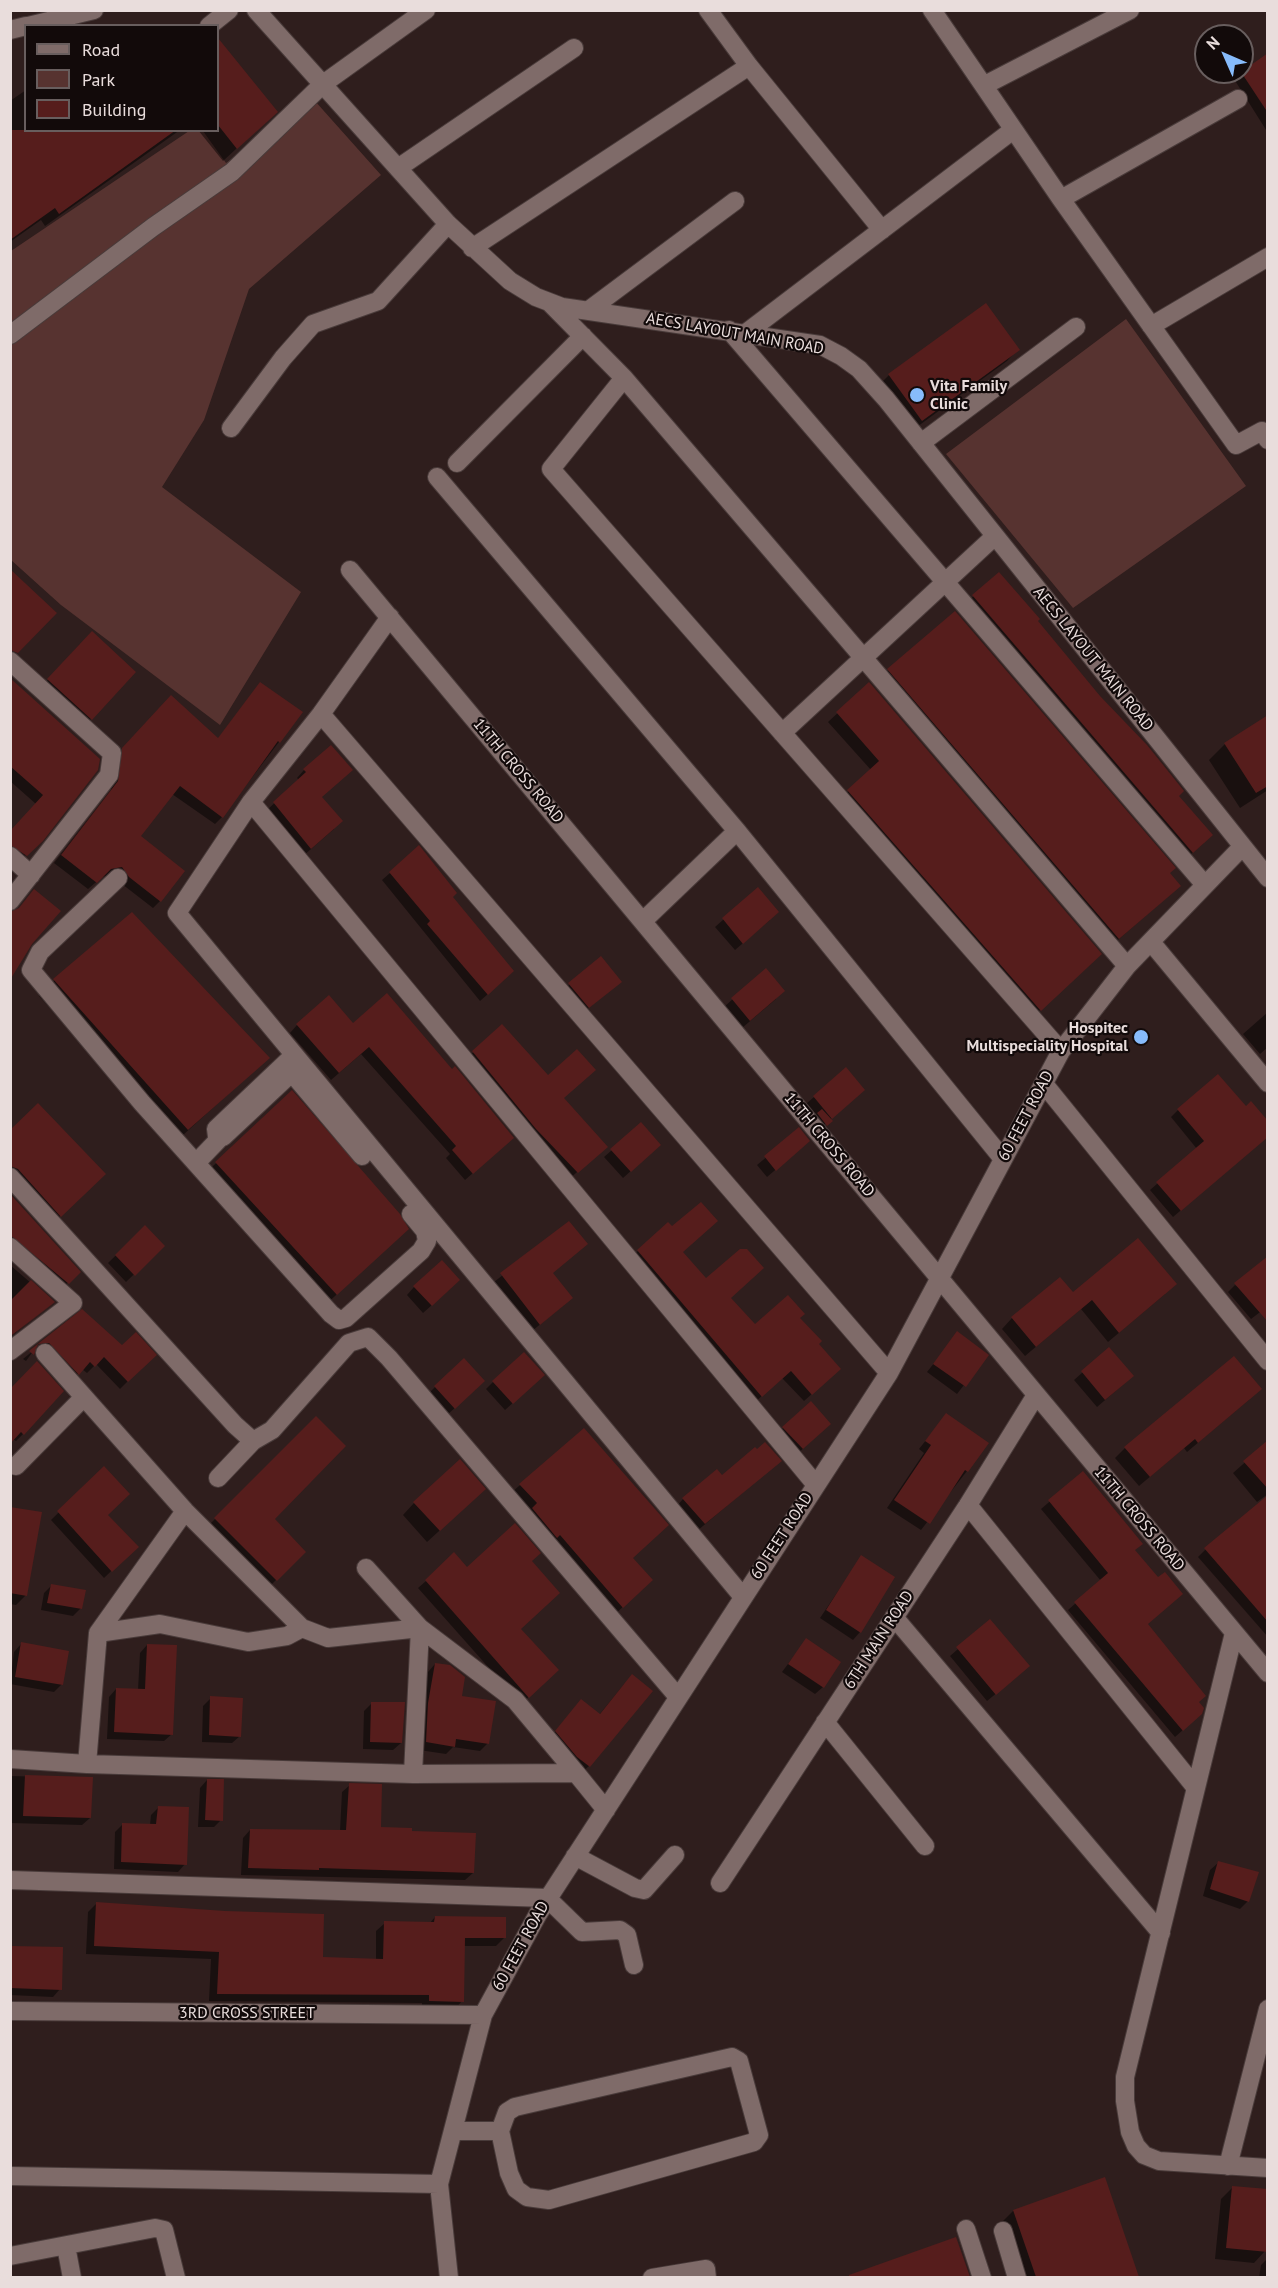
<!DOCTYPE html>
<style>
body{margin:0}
#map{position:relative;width:1278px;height:2288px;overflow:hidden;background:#2f1e1d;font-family:"PT Sans",sans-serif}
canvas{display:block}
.frame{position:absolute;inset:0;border:12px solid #e9dddc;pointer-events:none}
.legend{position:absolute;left:24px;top:24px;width:195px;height:108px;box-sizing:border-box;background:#120a0a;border:2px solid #685e5e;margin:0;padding:8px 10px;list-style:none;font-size:18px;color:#e9dddc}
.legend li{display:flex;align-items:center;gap:12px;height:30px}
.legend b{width:30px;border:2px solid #685e5e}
.north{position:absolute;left:1194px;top:24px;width:60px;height:60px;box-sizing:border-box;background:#120a0a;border:2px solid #685e5e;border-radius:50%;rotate:315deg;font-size:16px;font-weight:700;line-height:24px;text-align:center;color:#e9dddc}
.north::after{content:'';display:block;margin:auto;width:21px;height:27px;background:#87bbfb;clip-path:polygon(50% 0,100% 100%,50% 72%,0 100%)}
</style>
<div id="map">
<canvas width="1278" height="2288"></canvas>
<div class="frame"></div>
<ul class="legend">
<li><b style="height:8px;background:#7f6b69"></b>Road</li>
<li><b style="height:16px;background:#573330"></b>Park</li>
<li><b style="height:16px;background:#561d1c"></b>Building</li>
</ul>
<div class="north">N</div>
</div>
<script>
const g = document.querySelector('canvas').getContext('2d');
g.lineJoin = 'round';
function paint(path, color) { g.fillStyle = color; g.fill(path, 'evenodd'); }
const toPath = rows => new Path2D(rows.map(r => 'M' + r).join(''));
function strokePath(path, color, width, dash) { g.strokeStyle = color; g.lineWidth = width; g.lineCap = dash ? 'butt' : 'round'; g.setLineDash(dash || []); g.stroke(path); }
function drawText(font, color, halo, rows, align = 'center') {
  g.font = font + ' "PT Sans",sans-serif'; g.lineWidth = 4.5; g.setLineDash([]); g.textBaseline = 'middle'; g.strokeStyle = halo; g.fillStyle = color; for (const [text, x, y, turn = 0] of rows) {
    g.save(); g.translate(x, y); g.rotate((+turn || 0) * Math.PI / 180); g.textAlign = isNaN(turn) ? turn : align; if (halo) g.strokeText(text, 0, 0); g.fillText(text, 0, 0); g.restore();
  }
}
const green = toPath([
 [315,101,381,175,249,289,204,420,162,487,301,592,220,725,61,605,11,560,11,251,189,131,203,131,226,163],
 [1126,319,1246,486,1073,608,946,454]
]);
const shadow = toPath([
 [218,40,276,112,223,161,198,130,218,130],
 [1268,55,1268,133,1234,79],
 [26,90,26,130,180,130,45,226,41,220,10,242,10,101],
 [986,305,1018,349,1007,361,910,432,877,387,889,375],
 [998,574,1177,796,1204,843,1184,860,965,604],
 [80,644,91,719,79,730,37,692],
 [888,670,1168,874,1172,893,1111,946,881,677],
 [10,680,98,760,42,840,17,863,10,858,10,832,36,804,10,781],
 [260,684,279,742,222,817,215,824,172,794,139,837,160,901,153,908,122,884,114,874,102,877,88,889,54,863,111,790,115,757,164,705,217,740],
 [869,684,1092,963,1031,1018,840,799,871,770,828,722],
 [1268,717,1268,790,1240,808,1209,760,1225,744],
 [304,770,351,770,320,797,334,829,303,856,266,811,299,780,297,778],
 [390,873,452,897,505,979,480,1001,382,880],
 [758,889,770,920,735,950,715,927],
 [601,958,612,989,581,1014,561,992],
 [765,970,776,999,742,1028,724,1007],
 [55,980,268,1058,172,1145,39,996],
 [1268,1012,1268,1047,1260,1054,1243,1034],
 [297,1025,353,1025,505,1145,465,1180,446,1158,450,1154,361,1054,331,1080,290,1033],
 [502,1026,563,1098,598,1154,569,1179,465,1060],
 [846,1069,856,1097,824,1125,806,1104],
 [292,1093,391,1244,321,1309,200,1178],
 [1245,1108,1268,1136,1173,1217,1150,1190,1197,1149,1171,1117,1178,1110],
 [799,1130,801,1148,767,1177,757,1165],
 [10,1132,104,1174,53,1223,10,1178],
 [612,1150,652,1152,623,1178,604,1157],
 [10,1195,79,1272,60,1290,10,1246],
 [569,1223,551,1273,564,1305,532,1331,494,1282],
 [145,1227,163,1246,126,1282,108,1263],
 [638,1251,681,1252,705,1280,729,1298,754,1326,799,1318,817,1344,832,1376,804,1401,782,1378,754,1403,630,1258],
 [10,1265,53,1302,10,1337],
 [1235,1285,1268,1306,1251,1319,1228,1292],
 [414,1287,451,1288,423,1313,407,1295],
 [1165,1294,1108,1342,1081,1309,1025,1356,1002,1329,1012,1318,1072,1295],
 [82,1311,122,1347,154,1355,120,1389,96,1364,87,1373,82,1369,71,1381,41,1349,34,1350,26,1361,23,1359],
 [958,1333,987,1355,957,1394,927,1372],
 [1109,1349,1125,1383,1097,1407,1074,1380],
 [493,1382,535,1383,505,1410,486,1389],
 [435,1387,476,1389,447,1415,428,1394],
 [10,1391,23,1434,16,1441,13,1439],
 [1250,1399,1187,1452,1184,1448,1139,1486,1115,1458,1125,1448],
 [946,1415,967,1471,921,1530,887,1508,924,1453,919,1449],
 [316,1418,272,1521,304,1552,269,1587,208,1526],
 [783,1428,822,1431,795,1456,776,1435],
 [584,1430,644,1588,615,1614,512,1492],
 [1268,1442,1268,1494,1257,1502,1233,1473],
 [104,1468,106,1515,136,1547,104,1578,51,1520],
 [772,1468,697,1531,676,1507,683,1499,722,1477],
 [1083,1473,1133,1551,1147,1625,1197,1703,1193,1721,1175,1737,1068,1610,1101,1581,1041,1509],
 [472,1501,427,1542,403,1515,414,1503],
 [10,1508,26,1595,16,1605,10,1604],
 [1268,1536,1268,1637,1198,1557,1206,1549],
 [861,1557,860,1632,853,1640,820,1618],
 [530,1562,519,1629,550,1677,521,1704,418,1588,426,1581,467,1569],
 [51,1586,81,1608,73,1616,41,1610,44,1593],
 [990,1621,1021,1673,987,1701,950,1656],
 [806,1640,823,1687,815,1694,782,1672],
 [21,1644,62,1684,54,1692,10,1684,14,1652],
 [147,1645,172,1734,164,1741,107,1739,109,1697,116,1689,138,1690,140,1653],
 [435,1664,461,1697,488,1743,480,1751,453,1747,446,1754,419,1750,421,1712,428,1672],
 [625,1683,589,1766,581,1773,549,1739,581,1701,599,1715],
 [211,1698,240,1736,232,1743,202,1742,203,1706],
 [372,1703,401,1743,393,1750,363,1749,364,1711],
 [10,1776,91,1778,90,1818,82,1825,10,1823],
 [207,1780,221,1820,214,1827,198,1827,200,1788],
 [350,1785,380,1829,411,1833,473,1873,465,1880,241,1875,243,1838,250,1830,340,1831,342,1792],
 [159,1807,185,1864,178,1872,114,1869,115,1832,123,1824,150,1825,151,1815],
 [1218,1863,1248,1901,1240,1909,1203,1896,1210,1870],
 [96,1904,321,1958,376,1960,376,1931,385,1923,429,1924,435,1917,504,1938,496,1946,463,1946,462,2001,454,2010,422,2009,422,2003,209,2001,211,1959,86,1954,88,1912],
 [10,1947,60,1989,53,1997,10,1995],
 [1104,2179,1138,2278,1016,2278,998,2226,1013,2211],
 [1232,2188,1265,2251,1254,2263,1215,2259,1221,2199],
 [955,2239,969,2278,854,2278,858,2273],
 [1268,2258,1268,2278,1259,2278,1261,2265]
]);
const building = toPath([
 [218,38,278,112,237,149,218,125],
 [1268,53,1268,113,1241,72],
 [10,130,176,130,59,214,55,208,10,240],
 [986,303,1020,350,922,421,888,374],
 [10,569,57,613,18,653,10,650],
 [999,572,1040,619,1038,621,1100,696,1147,745,1184,791,1179,796,1213,835,1193,853,972,595],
 [955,611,1176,868,1170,873,1181,886,1119,939,887,669],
 [92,631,136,672,92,720,47,679],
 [10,678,100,759,98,770,43,841,27,856,10,845,10,831,43,795,10,766],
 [260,682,303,712,280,743,278,741,223,818,180,786,145,831,141,836,185,871,161,902,129,877,122,867,111,869,97,883,61,855,118,781,122,748,171,695,218,738],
 [869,682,1102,954,1041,1011,847,790,879,761,836,712],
 [1268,715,1268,786,1256,793,1224,743],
 [331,745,353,770,322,797,343,821,311,849,273,802,306,772,303,769],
 [419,845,457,893,453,897,514,971,488,995,427,924,430,921,389,872],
 [758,887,779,912,743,944,722,918],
 [34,889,61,911,32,944,10,980,10,912,19,908],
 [132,912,270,1058,188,1130,53,979],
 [601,956,622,982,589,1008,568,983],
 [766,968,785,991,750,1021,731,998],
 [387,993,452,1069,455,1066,514,1138,473,1174,452,1150,456,1146,369,1047,339,1073,296,1024,329,995,353,1023],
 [502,1024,548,1075,577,1049,596,1070,564,1098,608,1147,578,1173,536,1129,472,1051],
 [846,1067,865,1090,832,1119,813,1096],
 [1218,1074,1246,1106,1251,1101,1268,1121,1268,1137,1181,1211,1156,1182,1204,1141,1177,1109],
 [292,1090,400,1214,409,1229,337,1295,215,1162],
 [38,1103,106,1174,61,1217,18,1169,10,1166,10,1130],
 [822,1109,833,1121,827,1126,817,1113],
 [641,1122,661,1145,631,1172,610,1149],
 [799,1127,810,1141,776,1171,764,1156],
 [10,1194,81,1272,69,1284,10,1235],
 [701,1202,718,1221,683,1252,706,1278,740,1249,747,1249,764,1268,731,1298,755,1324,788,1295,805,1314,800,1318,822,1341,819,1344,841,1369,812,1395,791,1371,762,1397,637,1250,668,1222,672,1226],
 [569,1221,588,1244,553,1273,573,1298,540,1325,500,1273],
 [145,1225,165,1246,135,1276,115,1255],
 [1138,1238,1177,1284,1119,1333,1092,1300,1036,1347,1011,1317,1060,1277,1073,1292],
 [1268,1256,1268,1322,1234,1283],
 [442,1260,460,1280,432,1306,413,1286],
 [31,1280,55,1302,12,1335,10,1301],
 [82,1309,122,1345,136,1332,157,1355,128,1382,104,1357,95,1367,90,1362,79,1375,49,1343,38,1344,34,1355,29,1351],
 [957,1331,989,1355,966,1387,933,1364],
 [1109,1347,1134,1376,1105,1400,1081,1371],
 [524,1352,545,1375,513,1404,492,1381],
 [1234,1356,1262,1389,1198,1443,1195,1439,1150,1477,1124,1447],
 [464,1358,485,1381,455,1409,434,1386],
 [37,1361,64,1391,24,1435,21,1432,10,1444,10,1389],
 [811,1401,831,1424,803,1449,782,1427],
 [946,1413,989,1443,968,1472,965,1470,930,1524,894,1500,931,1445,925,1441],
 [316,1416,346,1446,275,1519,306,1552,277,1581,214,1518],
 [584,1428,669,1525,633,1558,653,1580,623,1608,560,1535,557,1538,532,1508,537,1503,519,1484],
 [1268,1440,1268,1489,1243,1461],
 [765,1442,782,1461,705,1524,682,1498,717,1469,722,1475,755,1447,757,1449],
 [460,1459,486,1489,440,1531,413,1502],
 [104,1466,130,1494,108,1515,139,1547,112,1572,57,1511],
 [1083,1471,1143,1544,1135,1550,1158,1577,1165,1572,1183,1594,1148,1624,1206,1696,1199,1702,1204,1708,1202,1714,1183,1731,1074,1602,1108,1573,1048,1500],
 [1268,1495,1268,1622,1204,1548],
 [10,1507,42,1512,27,1596,10,1593],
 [515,1523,541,1553,532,1561,560,1593,521,1629,559,1670,529,1698,425,1580,454,1552,467,1567],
 [861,1555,895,1577,861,1633,826,1610],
 [51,1584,86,1590,82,1609,47,1603],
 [990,1619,1030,1666,996,1695,956,1647],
 [806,1638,841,1662,824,1688,788,1664],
 [21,1642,69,1651,63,1685,15,1677],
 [147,1644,177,1645,173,1735,114,1732,116,1688,145,1689],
 [435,1663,450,1665,465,1677,462,1696,496,1701,489,1744,456,1739,455,1747,426,1742,428,1703],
 [632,1674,653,1691,590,1767,577,1757,555,1731,581,1699,600,1714],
 [210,1696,243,1698,241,1737,209,1735],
 [371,1702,405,1702,402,1743,370,1742],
 [25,1775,93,1777,91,1818,23,1816],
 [207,1779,224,1779,223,1821,205,1820],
 [349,1783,382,1784,381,1827,412,1828,412,1831,476,1833,474,1873,319,1868,319,1870,248,1868,250,1829,346,1830],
 [158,1806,189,1807,187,1865,121,1862,122,1823,156,1824],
 [1218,1861,1259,1872,1249,1902,1210,1889],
 [96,1902,225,1911,324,1914,323,1957,383,1959,384,1921,434,1922,435,1916,506,1917,506,1938,465,1938,464,2002,429,2001,429,1995,217,1994,219,1952,94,1946],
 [10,1946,63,1947,62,1990,10,1988],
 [1105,2177,1139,2277,1036,2277,1013,2210],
 [1232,2186,1268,2189,1268,2252,1226,2248],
 [956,2237,970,2277,849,2277,849,2275]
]);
const minor = toPath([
 [256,10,448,224,510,281,536,297,562,307,820,345,841,356,859,369,886,399,1268,878],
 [708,10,749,66,882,230],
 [932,10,1061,199,1236,445,1262,431,1268,440],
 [28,26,94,10],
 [209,26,229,10],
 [10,30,26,26],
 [985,85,1130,10],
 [398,168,574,48],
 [1061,199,1238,99],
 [472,248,749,66],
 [549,302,624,378,1127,966],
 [589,310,735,201],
 [1151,326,1268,257],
 [729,330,1205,885],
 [746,333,1013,130],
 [10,335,153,227,232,172,323,84,426,10],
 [624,378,551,469,1061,1051],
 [231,428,283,358,313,324,378,301,448,224],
 [921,443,1076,327],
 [457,463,583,336],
 [437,477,737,831,1003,1159],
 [350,570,1268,1673],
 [390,617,321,714,251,802,177,913,743,1597],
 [10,661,112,753,109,775,10,901],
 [321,714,889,1373],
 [782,733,995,536],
 [251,802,816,1485],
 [10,856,31,875],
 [118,878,40,952,31,970,142,1103,331,1314,339,1320,346,1318,421,1251,427,1241,425,1231,411,1214],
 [643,921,737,831],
 [1151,942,1268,1083],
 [294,1055,216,1129,217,1137,223,1137,300,1065],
 [292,1073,362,1156],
 [1044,1084,1268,1361],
 [196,1163,220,1138],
 [10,1177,235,1425,253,1441,272,1430,349,1343,368,1337,389,1358,678,1697],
 [10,1247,73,1303,10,1351],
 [45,1353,185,1511,302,1628],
 [16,1466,84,1397],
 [218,1478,253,1441],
 [968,1505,1196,1788],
 [366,1568,420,1628,515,1700,576,1773],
 [894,1617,1161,1933],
 [98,1633,185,1511],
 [1234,1633,1125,2077,1125,2101,1130,2132,1136,2146,1144,2155,1159,2161,1268,2168],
 [825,1722,925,1846],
 [10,1759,87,1764,413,1774,576,1773,606,1810],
 [87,1764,98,1633,160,1624,248,1642,287,1636,302,1628,328,1638,420,1628],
 [413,1774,420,1628],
 [575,1856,635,1888,644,1890,675,1855],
 [10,1880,547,1898,582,1932,620,1930,627,1935,634,1965],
 [720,1883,968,1505,1036,1395],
 [10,2011,483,2015],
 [453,2131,500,2131,509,2173,516,2189,527,2197,549,2200,754,2142,759,2135,739,2061,732,2057,515,2107,507,2112,500,2131],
 [1228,2166,1268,2009],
 [10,2176,439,2184],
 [966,2229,982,2278],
 [1003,2231,1017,2278],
 [66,2246,72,2278],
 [10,2256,155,2228,164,2230,176,2278],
 [449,2278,439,2184,483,2015,538,1914,889,1373,1061,1051,1127,966,1242,847],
 [652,2278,706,2269,707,2278]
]);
const markers = [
 [917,395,8,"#87bbfb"],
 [1141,1037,8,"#87bbfb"]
];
const streetNames = [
 ["AECS LAYOUT MAIN ROAD",735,334,10],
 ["AECS LAYOUT MAIN ROAD",1093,659,51],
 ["11TH CROSS ROAD",518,771,50],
 ["60 FEET ROAD",1026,1116,-62],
 ["11TH CROSS ROAD",829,1145,50],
 ["11TH CROSS ROAD",1139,1519,50],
 ["60 FEET ROAD",782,1536,-57],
 ["6TH MAIN ROAD",879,1640,-57],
 ["60 FEET ROAD",521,1946,-61],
 ["3RD CROSS STREET",247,2013]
];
const poiNames = [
 ["Vita Family",930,386],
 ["Clinic",930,404],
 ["Hospitec",1128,1028,"right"],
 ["Multispeciality Hospital",1128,1046,"right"]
];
paint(green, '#573330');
paint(shadow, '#0007');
paint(building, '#561d1c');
strokePath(minor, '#493b3a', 20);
strokePath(minor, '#7f6b69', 18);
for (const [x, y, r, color] of markers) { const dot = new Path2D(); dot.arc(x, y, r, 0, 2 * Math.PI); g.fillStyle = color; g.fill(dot); strokePath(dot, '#120a0a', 2); }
drawText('16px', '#e9dddc', '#120a0a', streetNames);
drawText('bold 16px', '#e9dddc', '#120a0a', poiNames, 'left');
</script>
